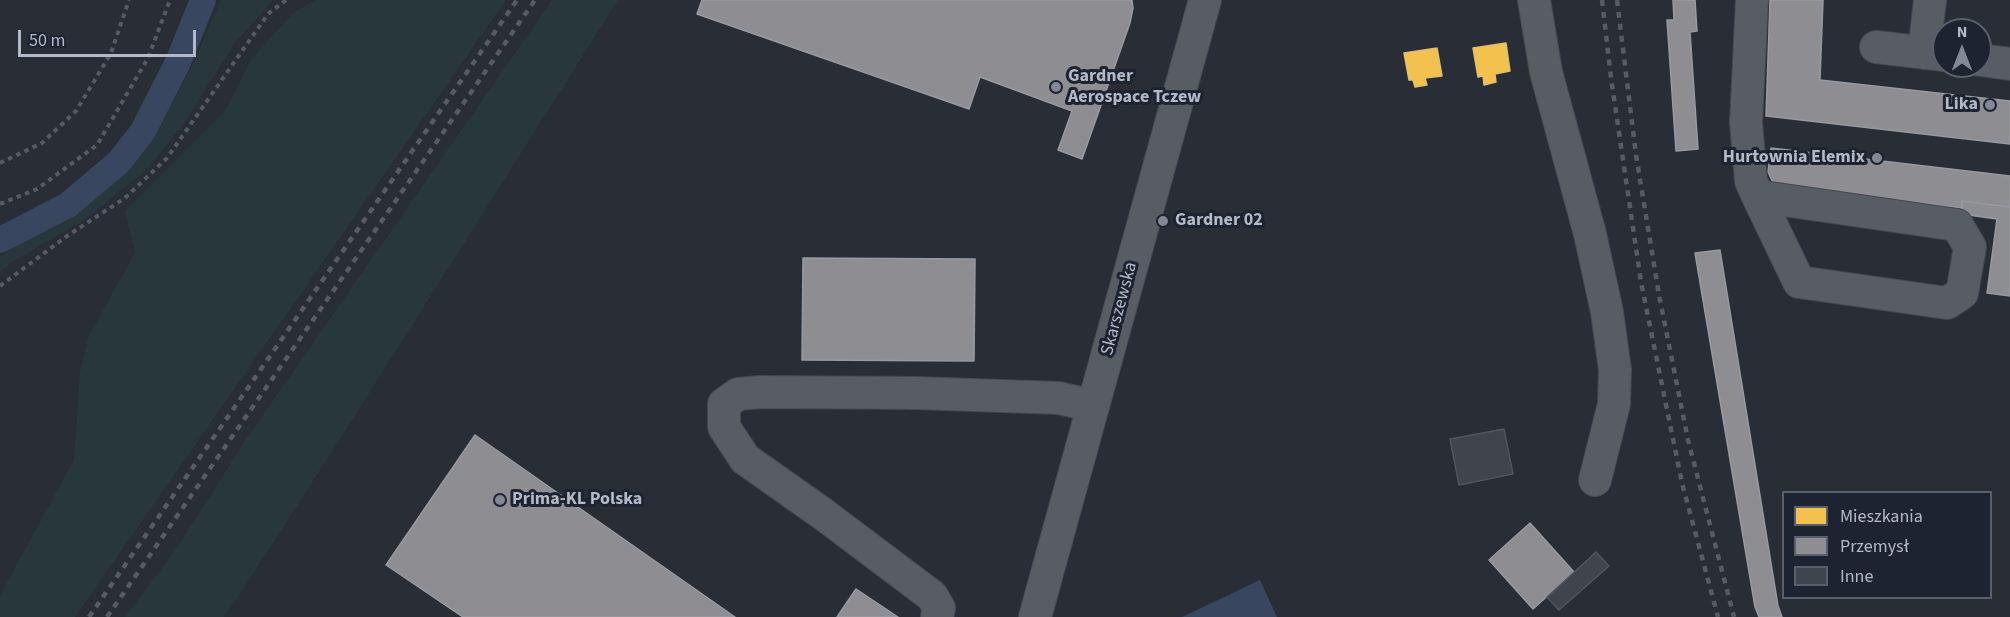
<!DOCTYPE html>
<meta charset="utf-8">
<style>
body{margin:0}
#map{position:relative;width:2010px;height:617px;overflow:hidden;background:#292d36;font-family:"Source Sans 3",sans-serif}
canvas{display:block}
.legend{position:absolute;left:1782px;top:491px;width:210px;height:108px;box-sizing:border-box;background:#1d2330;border:2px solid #595f6c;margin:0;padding:8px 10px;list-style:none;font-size:18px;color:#b3b9c7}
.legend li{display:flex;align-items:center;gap:12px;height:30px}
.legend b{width:30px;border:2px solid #595f6c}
.north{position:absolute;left:1932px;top:18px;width:60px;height:60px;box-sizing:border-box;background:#1d2330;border:2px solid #595f6c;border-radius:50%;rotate:0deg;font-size:16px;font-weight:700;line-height:24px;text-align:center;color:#b3b9c7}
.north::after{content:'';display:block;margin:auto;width:21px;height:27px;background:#838894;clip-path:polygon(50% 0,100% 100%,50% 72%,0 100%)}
.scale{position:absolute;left:18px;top:30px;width:178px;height:27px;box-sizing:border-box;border:3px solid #b3b9c7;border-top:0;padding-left:8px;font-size:18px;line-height:21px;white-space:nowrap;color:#b3b9c7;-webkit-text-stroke:4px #1d2330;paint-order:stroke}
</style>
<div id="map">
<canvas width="2010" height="617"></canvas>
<ul class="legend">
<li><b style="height:16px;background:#f2c14e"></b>Mieszkania</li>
<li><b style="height:16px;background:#8d8d92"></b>Przemysł</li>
<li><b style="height:16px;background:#40444c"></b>Inne</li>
</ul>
<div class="north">N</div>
<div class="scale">50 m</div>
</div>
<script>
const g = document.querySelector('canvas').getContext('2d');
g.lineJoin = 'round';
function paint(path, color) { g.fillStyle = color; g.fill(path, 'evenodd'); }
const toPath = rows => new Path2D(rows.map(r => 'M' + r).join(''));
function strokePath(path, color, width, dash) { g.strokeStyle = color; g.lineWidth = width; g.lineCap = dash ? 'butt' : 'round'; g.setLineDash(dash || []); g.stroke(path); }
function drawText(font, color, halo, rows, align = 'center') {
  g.font = font + ' "Source Sans 3",sans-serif'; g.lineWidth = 6; g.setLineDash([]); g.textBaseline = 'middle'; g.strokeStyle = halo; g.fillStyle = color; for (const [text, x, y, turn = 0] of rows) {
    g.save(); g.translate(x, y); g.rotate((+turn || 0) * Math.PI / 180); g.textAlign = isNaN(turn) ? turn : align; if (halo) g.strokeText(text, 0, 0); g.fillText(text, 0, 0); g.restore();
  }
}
const green = toPath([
 [221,0,273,0,235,43,181,128,145,171,83,221,12,262,0,272,0,257,113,179,136,154,163,118,191,68],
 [315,0,506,0,75,617,0,617,0,595,74,460,80,371,89,335,135,253,125,211,225,111,251,60,293,13],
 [552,0,618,0,335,447,236,600,224,617,125,617,179,545,244,442]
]);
const water = toPath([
 [1260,580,1277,617,1182,617]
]);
const homes = toPath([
 [1506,43,1510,71,1495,74,1496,82,1484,85,1483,76,1478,77,1473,48,1506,43],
 [1437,48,1442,76,1425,78,1427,85,1415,87,1413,80,1409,80,1404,53,1437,48]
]);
const industry = toPath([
 [702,0,1132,0,1133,8,1130,23,1082,159,1058,150,1072,111,980,77,969,109,697,14,702,0],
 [1673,0,1695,0,1697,31,1690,32,1698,149,1676,151,1667,20,1674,20,1673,0],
 [1770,0,1823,0,1820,80,2010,101,2010,144,1766,116,1770,0],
 [1771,148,2010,176,2010,207,1962,201,1962,208,1896,200,1896,204,1774,185,1768,172,1771,148],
 [1962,201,2010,207,2010,296,1987,293,1997,219,1961,214,1962,201],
 [1720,250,1778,606,1782,617,1759,617,1755,607,1695,253,1720,250],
 [803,258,975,259,974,361,802,360,803,258],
 [475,435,735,617,463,617,386,565,475,435],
 [1530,523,1574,572,1533,609,1489,560,1530,523],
 [856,589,898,617,837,617,856,589]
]);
const canal = toPath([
 [0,240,68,205,119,162,143,131,178,62,203,0]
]);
const building = toPath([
 [1504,429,1513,474,1459,485,1450,439,1504,429],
 [1596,552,1609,566,1559,610,1547,597,1596,552]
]);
const path = toPath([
 [0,163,42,143,76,111,111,53,129,0],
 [0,204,37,189,97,145,148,58,170,0],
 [0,286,67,236,125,198,167,158,268,14,286,0]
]);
const minor = toPath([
 [1534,0,1546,72,1590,234,1607,312,1615,370,1614,404,1595,480],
 [1752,0,1746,123,1751,181,1760,201,1799,282,1947,303,1962,293,1970,247,1957,225,1770,198,1760,201],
 [1876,47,1944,55],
 [1924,53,1930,0],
 [1980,60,2010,64],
 [937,617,939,608,932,596,823,514,745,459,724,427,724,404,738,394,761,392,916,393,1059,398,1093,406],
 [1035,617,1205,0]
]);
const rail = toPath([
 [1602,0,1611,78,1641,282,1682,483,1718,617],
 [1617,0,1636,155,1659,295,1688,440,1734,617],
 [89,617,517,0],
 [107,617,535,0]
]);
const markers = [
 [1056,87,6,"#838894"],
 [1990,105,6,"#838894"],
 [1877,158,6,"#838894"],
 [1163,221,6,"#838894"],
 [500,500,6,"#838894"]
];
const poiNames = [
 ["Gardner",1068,77],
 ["Aerospace Tczew",1068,98],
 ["Lika",1978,105,"right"],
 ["Hurtownia Elemix",1865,158,"right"],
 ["Gardner 02",1175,221],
 ["Prima-KL Polska",512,500]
];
const streetNames = [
 ["Skarszewska",1120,309,-75]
];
paint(green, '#27373c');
paint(water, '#38465f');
paint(homes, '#f2c14e');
strokePath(homes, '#dfbf72', 1.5);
paint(industry, '#8d8d92');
strokePath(industry, '#989aa2', 1.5);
strokePath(canal, '#38465f', 26);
paint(building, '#40444c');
strokePath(building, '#51555d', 1.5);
strokePath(minor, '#45484f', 34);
strokePath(path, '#565b61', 4, [4.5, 4.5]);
strokePath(minor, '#585c63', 32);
strokePath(rail, '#575b62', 4.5, [6, 6]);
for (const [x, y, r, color] of markers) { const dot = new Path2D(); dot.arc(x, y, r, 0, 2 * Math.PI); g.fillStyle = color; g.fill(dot); strokePath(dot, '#1d2330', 2); }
drawText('bold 18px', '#b3b9c7', '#1d2330', poiNames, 'left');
drawText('18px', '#b3b9c7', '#1d2330', streetNames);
</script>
